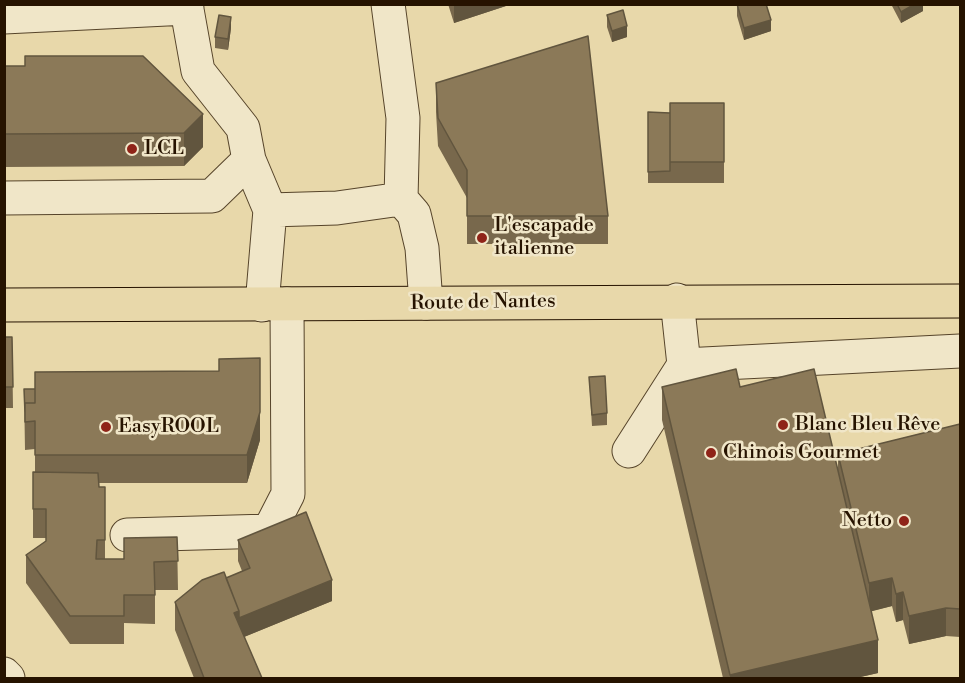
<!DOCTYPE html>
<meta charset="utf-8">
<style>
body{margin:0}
#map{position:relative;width:965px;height:683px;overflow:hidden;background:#e8d8aa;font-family:"Libre Bodoni",serif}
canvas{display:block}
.frame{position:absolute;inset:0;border:6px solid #261300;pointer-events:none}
</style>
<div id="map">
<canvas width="965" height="683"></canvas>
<div class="frame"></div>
</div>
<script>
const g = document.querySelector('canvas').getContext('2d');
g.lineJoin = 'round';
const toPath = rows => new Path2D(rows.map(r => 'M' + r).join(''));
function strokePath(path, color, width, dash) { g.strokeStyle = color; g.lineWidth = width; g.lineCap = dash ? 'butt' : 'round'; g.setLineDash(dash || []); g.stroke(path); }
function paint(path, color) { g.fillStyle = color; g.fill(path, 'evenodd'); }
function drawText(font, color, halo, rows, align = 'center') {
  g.font = font + ' "Libre Bodoni",serif'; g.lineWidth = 5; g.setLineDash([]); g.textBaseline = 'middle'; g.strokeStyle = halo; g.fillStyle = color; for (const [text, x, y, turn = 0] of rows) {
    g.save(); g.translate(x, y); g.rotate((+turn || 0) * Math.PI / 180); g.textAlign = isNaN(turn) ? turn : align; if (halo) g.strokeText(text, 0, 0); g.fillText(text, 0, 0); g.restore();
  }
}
const minor = toPath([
 [186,4,198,71,243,128,249,160,270,210,262,305],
 [388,4,403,118,401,199,414,214,422,248,426,303],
 [4,17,187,8],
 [4,198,212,196,249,160],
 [270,210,337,208,401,199],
 [677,300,684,365,960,351],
 [629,451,684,365],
 [127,535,269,531,288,494,287,304],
 [4,674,8,678]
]);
const major = toPath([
 [4,305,960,301]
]);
const wall = toPath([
 [448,4,512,4,454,23],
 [737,4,771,31,744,40,737,16],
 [891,4,923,4,923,11,901,23],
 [607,15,627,37,612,42,607,27],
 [231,28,228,50,215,48,215,37],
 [143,56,203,147,184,166,4,167,4,66,25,66],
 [436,83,608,216,608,244,467,244,467,198,438,146,436,112],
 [724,103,724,183,648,183,648,112,670,113],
 [4,337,12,337,13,408,4,408],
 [589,377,607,413,607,425,592,426],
 [662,387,740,387,838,471,838,454,960,424,960,637,946,636,909,644,903,620,896,622,892,606,871,611,878,673,856,678,723,678,662,420],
 [24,389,260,440,247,483,99,483,99,487,105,487,105,559,124,559,177,537,178,590,155,590,155,624,124,623,124,644,70,644,26,583,26,555,46,541,46,538,33,538,33,472,35,473,35,449,25,450],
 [238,540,332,601,244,637,262,678,194,678,175,630,175,602,242,571,238,561]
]);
const shadedWall = toPath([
 [454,4,512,4,454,23],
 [915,4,923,4,923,11,901,23,901,12],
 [231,17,231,28,228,50,228,39],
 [771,20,771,31,744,40,744,28],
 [627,26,627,37,612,42,612,31],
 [203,114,203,147,184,166,184,133],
 [260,358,260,440,247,483,247,455],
 [892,578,892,606,869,612,869,583],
 [332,580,332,601,239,639,239,618],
 [903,592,903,620,896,622,896,594],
 [946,608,946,636,909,644,909,616],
 [239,611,239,639,234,613],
 [878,640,878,673,856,678,730,678,730,675]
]);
const building = toPath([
 [737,4,766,4,771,20,744,28,737,4],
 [897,4,915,4,901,12,897,4],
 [623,10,627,26,612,31,607,15,623,10],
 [219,15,231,17,228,39,215,37,219,15],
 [588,36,608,216,467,216,467,170,438,118,436,83,588,36],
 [25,56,143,56,203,114,184,133,4,134,4,66,25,66,25,56],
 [670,103,724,103,724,162,670,162,670,103],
 [648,112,670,113,670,171,648,172,648,112],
 [4,337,12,337,13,387,4,387,4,337],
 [260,358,260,412,247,455,35,455,35,421,25,422,25,403,35,403,35,372,219,371,219,359,260,358],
 [736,369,740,387,814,369,878,640,730,675,662,387,736,369],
 [605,376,607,413,592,415,589,377,605,376],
 [24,389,35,389,35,403,25,403,25,413,24,389],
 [960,424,960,609,946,608,909,616,903,592,896,594,892,578,869,583,838,454,960,424],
 [33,472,98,473,99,487,105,487,105,540,97,540,96,559,124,559,124,538,177,537,178,561,154,562,155,595,124,595,124,616,70,616,26,555,46,541,46,509,33,509,33,472],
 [306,512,332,580,239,618,239,611,226,578,250,568,238,540,306,512],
 [224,572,239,611,234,613,262,678,204,678,175,602,202,580,224,572]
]);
const markers = [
 [132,149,6,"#8f2418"],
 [482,238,6,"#8f2418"],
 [783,425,6,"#8f2418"],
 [106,427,6,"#8f2418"],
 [711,453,6,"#8f2418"],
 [904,521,6,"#8f2418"]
];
const poiNames = [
 ["LCL",144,149],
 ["L'escapade",494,226],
 ["italienne",494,249],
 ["Blanc Bleu Rêve",795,425],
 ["EasyROOL",118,427],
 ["Chinois Gourmet",723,453],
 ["Netto",892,521,"right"]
];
const streetNames = [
 ["Route de Nantes",483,303,-1]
];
strokePath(minor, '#56442a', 35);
strokePath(major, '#261300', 35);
strokePath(minor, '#f0e6c8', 33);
strokePath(major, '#e8d8aa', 33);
paint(wall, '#78684c');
paint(shadedWall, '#61553e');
paint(building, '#8b7958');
strokePath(building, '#61553e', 1.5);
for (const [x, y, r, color] of markers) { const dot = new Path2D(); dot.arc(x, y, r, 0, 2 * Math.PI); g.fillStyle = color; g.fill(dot); strokePath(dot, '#f0e6c8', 2); }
drawText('20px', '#261300', '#f0e6c8', poiNames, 'left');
drawText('20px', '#261300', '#f0e6c8', streetNames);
</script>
